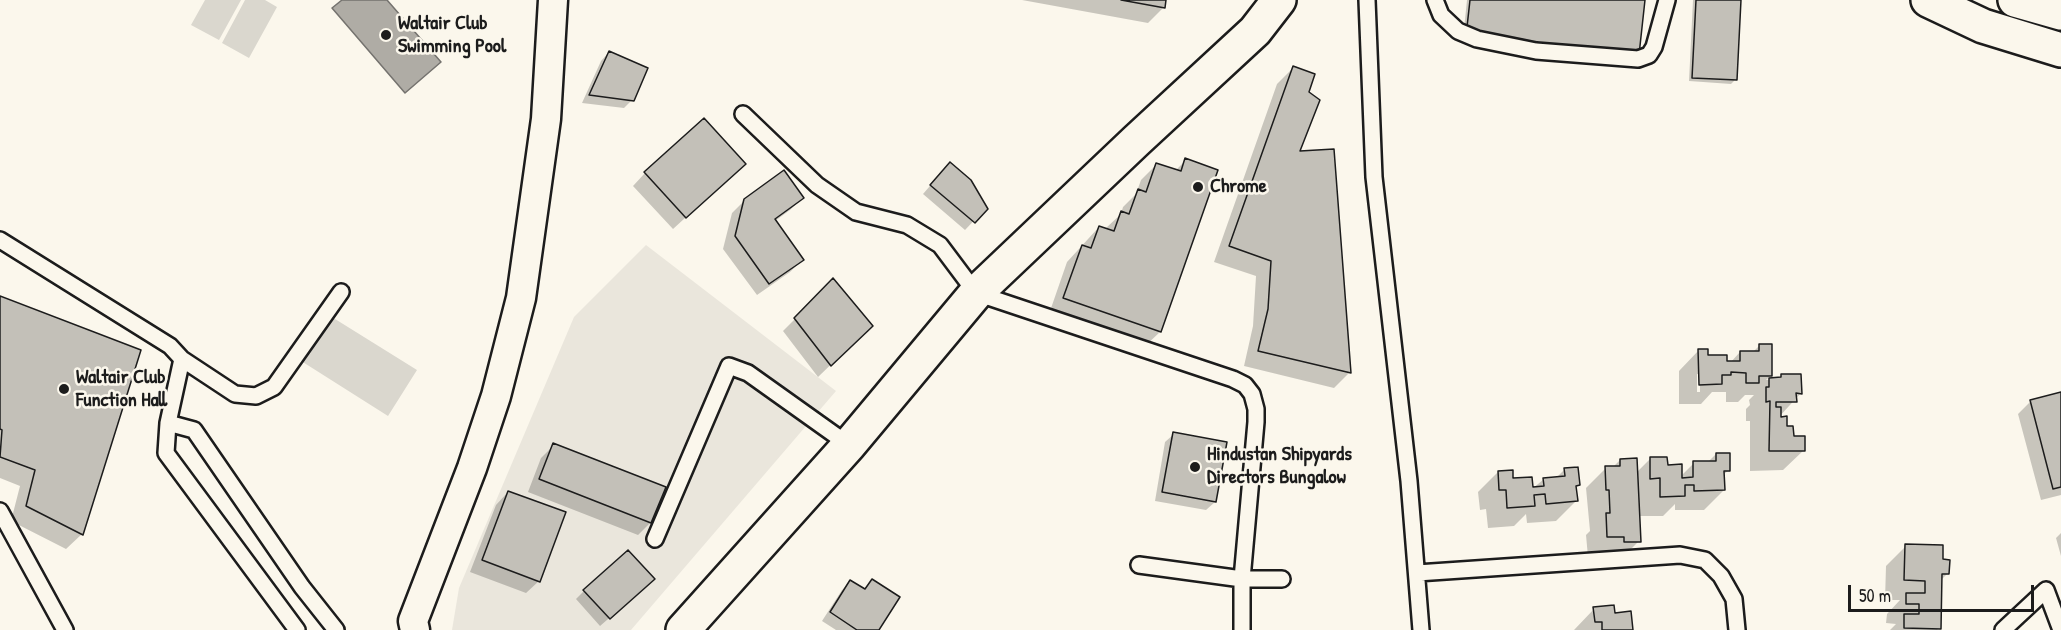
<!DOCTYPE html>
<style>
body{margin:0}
#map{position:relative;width:2061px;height:630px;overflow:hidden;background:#fbf7ec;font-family:"Patrick Hand",sans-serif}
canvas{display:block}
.scale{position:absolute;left:1848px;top:585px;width:186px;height:27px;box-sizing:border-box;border:3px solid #1c1c1c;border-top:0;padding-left:8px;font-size:18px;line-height:21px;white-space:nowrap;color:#1c1c1c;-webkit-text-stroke:4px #fbf7ec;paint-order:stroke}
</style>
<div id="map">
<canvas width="2061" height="630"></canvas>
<div class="scale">50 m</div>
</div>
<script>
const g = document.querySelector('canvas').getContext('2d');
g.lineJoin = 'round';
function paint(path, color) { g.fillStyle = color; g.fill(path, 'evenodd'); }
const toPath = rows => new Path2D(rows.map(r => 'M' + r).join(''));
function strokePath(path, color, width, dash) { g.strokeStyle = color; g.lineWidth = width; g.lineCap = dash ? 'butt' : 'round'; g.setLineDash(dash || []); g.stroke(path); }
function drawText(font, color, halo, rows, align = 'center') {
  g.font = font + ' "Patrick Hand",sans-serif'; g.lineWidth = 5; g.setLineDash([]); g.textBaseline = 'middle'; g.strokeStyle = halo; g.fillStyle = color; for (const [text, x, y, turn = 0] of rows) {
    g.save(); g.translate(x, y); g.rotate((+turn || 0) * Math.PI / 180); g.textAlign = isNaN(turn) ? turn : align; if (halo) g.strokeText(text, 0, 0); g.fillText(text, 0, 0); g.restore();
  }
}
const built = toPath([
 [646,245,836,391,631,630,452,630,459,588,574,317]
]);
const green = toPath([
 [205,0,241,0,219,40,191,25],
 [245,0,265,0,277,7,249,58,222,43],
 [327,314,417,370,388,416,298,359]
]);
const water = toPath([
 [342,0,387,0,441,62,405,93,332,8,342,0]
]);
const shadow = toPath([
 [1022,0,1165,0,1164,7,1148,23],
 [1467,0,1644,0,1463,39],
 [1693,0,1739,0,1735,80,1731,84,1689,81],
 [609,52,632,100,624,108,582,103,601,61],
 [1293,68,1298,153,1350,372,1334,388,1244,366,1253,326,1256,276,1214,262,1277,84],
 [1186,160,1217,171,1160,332,1144,347,1049,314,1067,262,1099,227,1106,228,1121,214,1123,207,1136,194,1141,180,1157,164,1175,171],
 [942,172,986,208,965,230,923,194],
 [645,173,731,176,673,229,633,186],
 [802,198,790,210,775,221,802,260,790,272,757,295,723,249,732,213,745,200],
 [833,281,871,326,818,377,783,331],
 [0,298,82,534,66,549,11,521,20,486,0,478],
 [1760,345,1771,375,1766,380,1778,379,1782,375,1801,393,1778,418,1804,450,1783,470,1750,471,1750,421,1746,421,1746,409,1750,405,1749,400,1754,395,1745,395,1738,402,1726,402,1726,392,1712,392,1701,404,1679,404,1679,371,1699,350,1707,357,1730,363,1740,352,1752,353],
 [1697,374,1700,374,1700,392,1697,392],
 [2061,394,2061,495,2041,500,2018,414,2030,402],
 [1174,434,1215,502,1206,510,1155,501,1165,442],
 [554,445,650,523,638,535,528,492,541,458],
 [1716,454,1729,470,1723,475,1724,490,1704,510,1675,510,1675,504,1663,516,1638,516,1639,541,1619,561,1588,557,1586,535,1590,531,1586,488,1606,468,1613,467,1620,460,1636,473,1650,459,1681,476,1694,463,1708,462],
 [1565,469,1579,485,1575,488,1576,501,1556,521,1527,523,1526,514,1514,526,1488,528,1486,509,1480,510,1478,492,1498,472,1532,489,1544,479,1556,478],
 [508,492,539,581,526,593,470,572,496,505],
 [2061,533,2061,556,2056,538],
 [1906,546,1942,561,1948,573,1940,581,1939,628,1937,630,1890,630,1896,624,1886,623,1887,614,1900,600,1885,600,1886,566],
 [872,581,877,630,836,630,822,621,842,590,850,582,863,590],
 [645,587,600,626,576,599,584,591],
 [1594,609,1614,614,1631,630,1574,630]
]);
const building = toPath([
 [1121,0,1166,0,1165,8,1121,0],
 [1470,0,1645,0,1639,55,1466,36,1470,0],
 [1696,0,1741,0,1737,80,1692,78,1696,0],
 [609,51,648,68,634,101,589,95,609,51],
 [1293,66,1315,74,1309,92,1320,100,1300,151,1334,149,1351,373,1258,351,1268,309,1271,261,1229,246,1293,66],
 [704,118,746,164,686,218,644,172,704,118],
 [1185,158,1218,170,1161,332,1063,298,1082,245,1091,248,1099,226,1114,231,1121,211,1129,214,1138,189,1146,192,1156,163,1181,171,1185,158],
 [950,162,971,180,988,209,975,223,930,185,950,162],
 [784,170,804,198,775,219,804,260,769,284,735,236,744,199,784,170],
 [833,278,873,326,831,366,794,318,833,278],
 [0,296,141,350,83,535,26,506,35,470,0,457,2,430,0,429,0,296],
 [1759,344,1772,344,1772,376,1759,376,1759,383,1746,383,1746,373,1731,372,1731,375,1722,375,1722,384,1699,385,1698,349,1708,349,1708,355,1727,355,1727,361,1740,361,1740,351,1759,351,1759,344],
 [1781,374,1801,374,1802,394,1796,393,1797,402,1776,402,1776,407,1781,407,1781,417,1787,416,1787,426,1793,426,1794,436,1805,436,1805,451,1769,451,1770,401,1766,402,1766,387,1769,387,1769,378,1781,377,1781,374],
 [2061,392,2061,487,2053,489,2030,400,2061,392],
 [1173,432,1227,442,1216,502,1162,492,1173,432],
 [553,443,666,487,651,523,539,479,553,443],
 [1716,453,1730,453,1730,471,1724,471,1725,490,1694,491,1694,485,1685,485,1685,496,1660,497,1660,478,1650,479,1650,457,1667,457,1668,465,1682,464,1682,478,1693,477,1693,461,1716,461,1716,453],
 [1637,458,1641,542,1624,542,1624,537,1607,537,1606,513,1610,513,1609,490,1606,490,1605,466,1620,466,1620,459,1637,458],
 [1578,467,1580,485,1576,486,1578,501,1546,504,1545,494,1534,495,1535,506,1507,508,1506,490,1499,490,1498,471,1513,470,1513,478,1532,477,1533,487,1544,486,1543,478,1565,476,1564,468,1578,467],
 [508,491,566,512,540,582,482,560,508,491],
 [1905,544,1943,545,1943,559,1950,560,1949,574,1942,574,1941,629,1904,628,1904,614,1919,614,1919,604,1906,604,1906,593,1925,593,1925,581,1904,580,1905,544],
 [628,550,655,579,610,619,583,590,628,550],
 [872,579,900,597,879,630,857,630,830,612,850,580,865,589,872,579],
 [1614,605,1615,613,1631,611,1633,630,1602,630,1602,622,1595,622,1593,607,1614,605]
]);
const service = toPath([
 [1367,0,1374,177,1409,481,1421,630],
 [1435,0,1441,15,1458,31,1477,39,1536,51,1638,59,1649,55,1654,47,1667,0],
 [743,114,817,185,856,212,907,225,940,245,976,293,1233,379,1245,385,1252,394,1256,409,1256,422,1242,579,1242,630],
 [0,240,170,346,182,359,168,423,166,453,297,630],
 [182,359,235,394,256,396,274,387,341,292],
 [168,423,194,430,302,587,336,630],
 [0,511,65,630],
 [655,539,729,366,748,373,849,445],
 [1139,565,1242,579,1282,579],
 [1417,573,1680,555,1705,560,1721,576,1734,599,1737,630],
 [2003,630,2046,590,2061,630]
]);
const minor = toPath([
 [415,630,413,621,472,468,496,396,521,298,546,119,553,0]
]);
const tertiary = toPath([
 [1928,0,1983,26,2061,50],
 [2015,0,2061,13],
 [683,630,849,445,976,293,1136,141,1255,31,1279,0]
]);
const markers = [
 [386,35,6,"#1c1c1c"],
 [1198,187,6,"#1c1c1c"],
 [64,389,6,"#1c1c1c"],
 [1195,467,6,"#1c1c1c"]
];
const poiNames = [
 ["Waltair Club",398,24],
 ["Swimming Pool",398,47],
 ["Chrome",1210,187],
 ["Waltair Club",76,378],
 ["Function Hall",76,401],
 ["Hindustan Shipyards",1207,455],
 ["Directors Bungalow",1207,478]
];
paint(built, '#eae6dc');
paint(green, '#dad7ce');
paint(water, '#afaca5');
strokePath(water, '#74726e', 1.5);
paint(shadow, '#0003');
paint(building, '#c3c0b8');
strokePath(building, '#1c1c1c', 1.5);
strokePath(service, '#1c1c1c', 20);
strokePath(minor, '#1c1c1c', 33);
strokePath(tertiary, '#1c1c1c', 38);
strokePath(service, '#fbf7ec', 15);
strokePath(minor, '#fbf7ec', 28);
strokePath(tertiary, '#fbf7ec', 33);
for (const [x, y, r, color] of markers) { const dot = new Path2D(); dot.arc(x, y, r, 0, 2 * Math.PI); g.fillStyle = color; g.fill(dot); strokePath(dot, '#fbf7ec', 2); }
drawText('bold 20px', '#1c1c1c', '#fbf7ec', poiNames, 'left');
</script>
